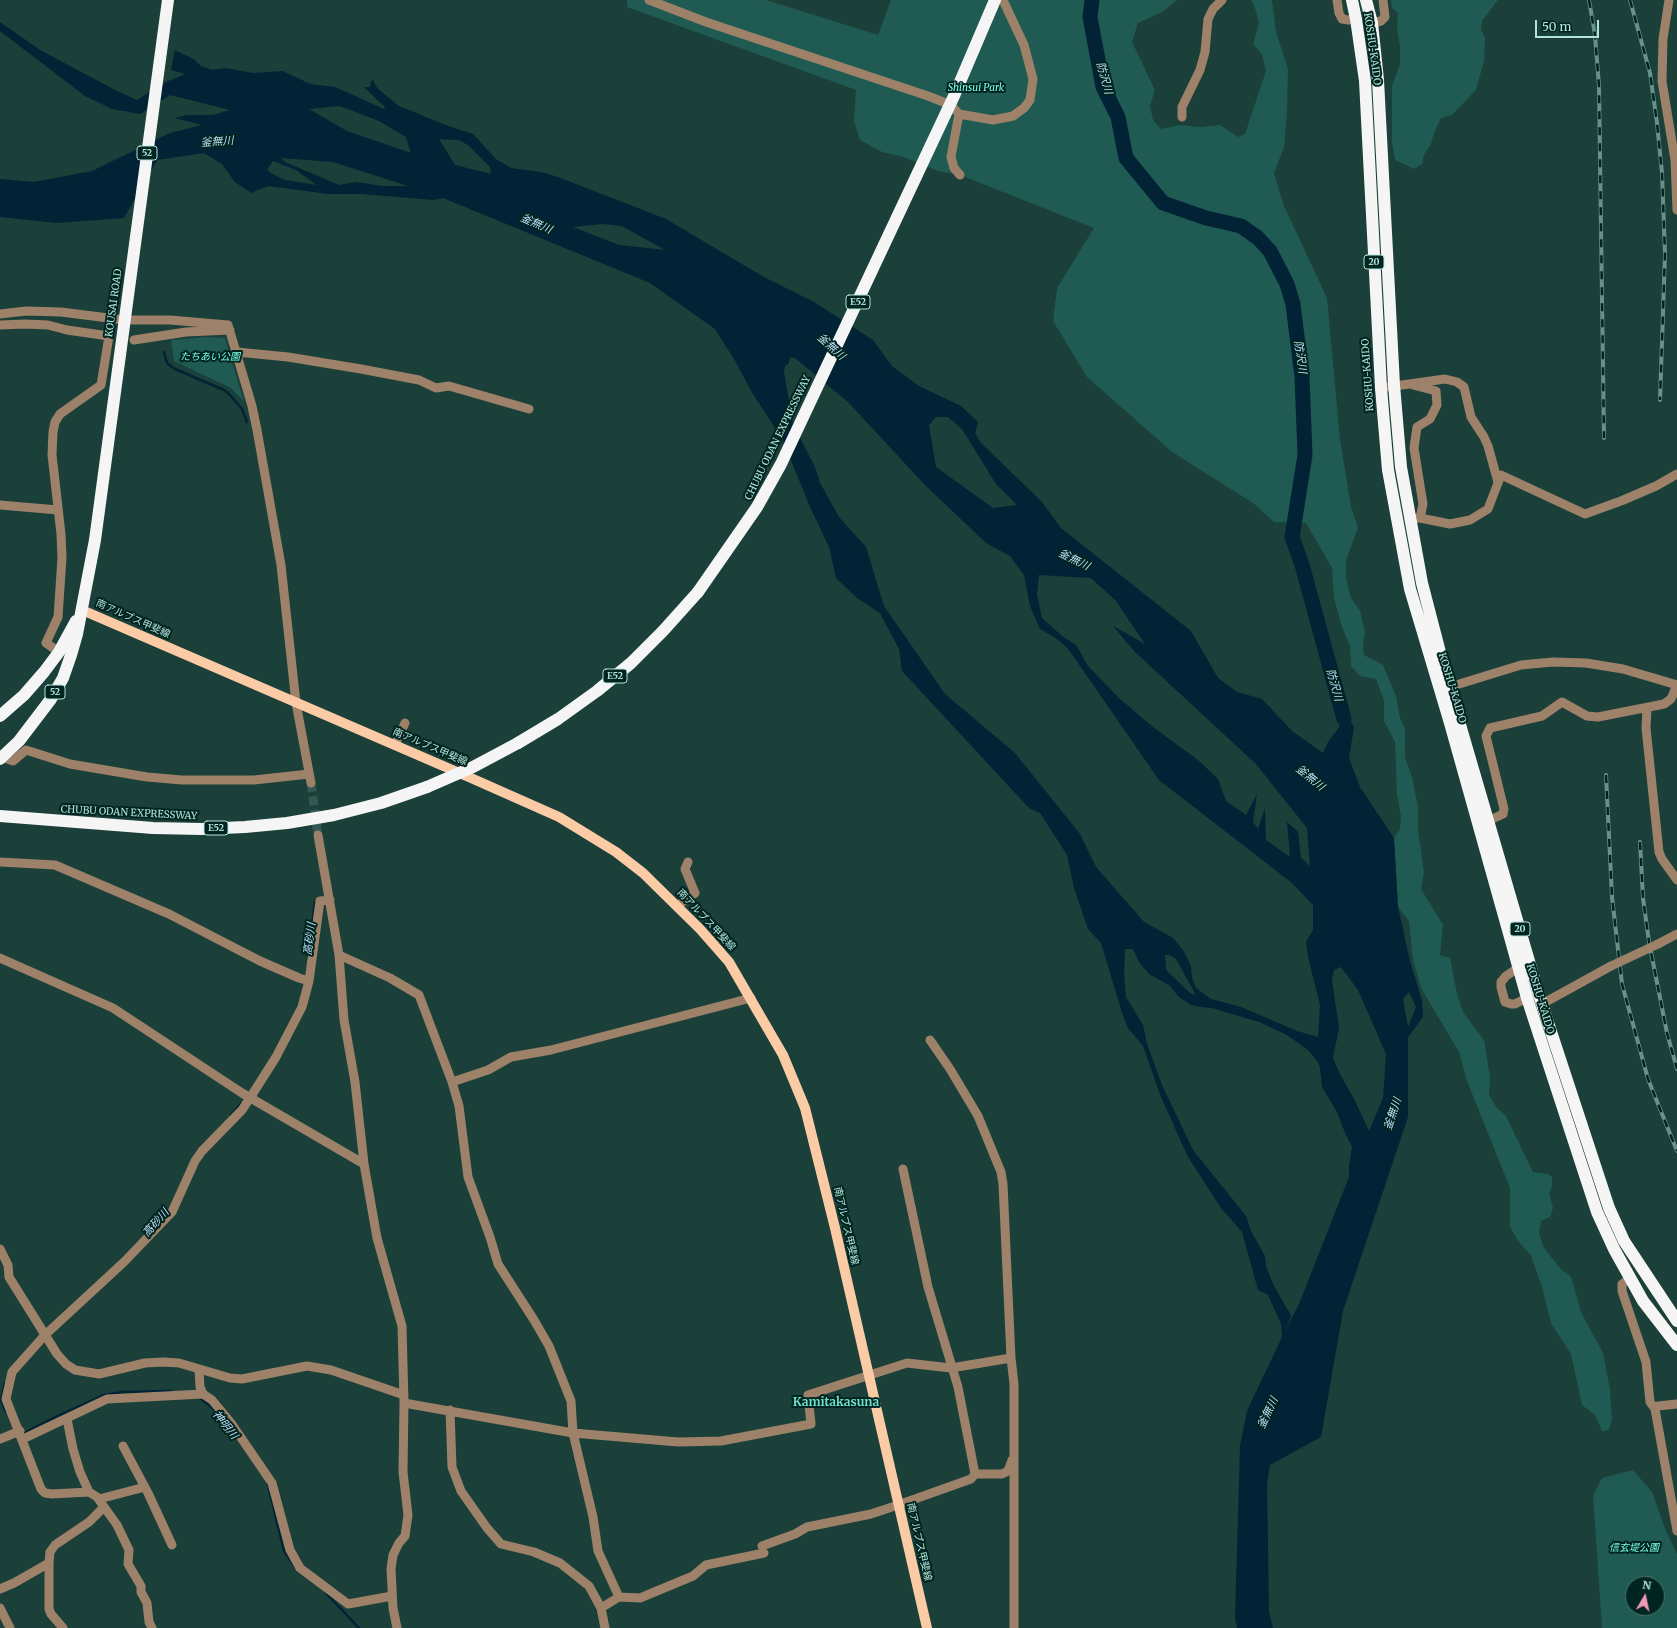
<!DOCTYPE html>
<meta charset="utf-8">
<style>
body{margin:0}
#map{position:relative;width:1677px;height:1628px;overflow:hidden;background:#1b3f39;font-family:Merriweather,serif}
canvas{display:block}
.north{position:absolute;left:1625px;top:1576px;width:40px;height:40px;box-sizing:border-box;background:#002520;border:1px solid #47716a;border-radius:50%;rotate:9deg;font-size:11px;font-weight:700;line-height:16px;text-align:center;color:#b2e4da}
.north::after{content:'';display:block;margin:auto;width:14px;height:18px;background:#f19ab4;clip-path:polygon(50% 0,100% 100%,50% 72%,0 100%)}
.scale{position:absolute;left:1535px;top:20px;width:64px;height:18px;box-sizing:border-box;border:2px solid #b2e4da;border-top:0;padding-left:5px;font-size:12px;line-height:14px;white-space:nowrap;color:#b2e4da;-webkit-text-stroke:3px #002520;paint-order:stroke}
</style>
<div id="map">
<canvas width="1677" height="1628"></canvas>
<div class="north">N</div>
<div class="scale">50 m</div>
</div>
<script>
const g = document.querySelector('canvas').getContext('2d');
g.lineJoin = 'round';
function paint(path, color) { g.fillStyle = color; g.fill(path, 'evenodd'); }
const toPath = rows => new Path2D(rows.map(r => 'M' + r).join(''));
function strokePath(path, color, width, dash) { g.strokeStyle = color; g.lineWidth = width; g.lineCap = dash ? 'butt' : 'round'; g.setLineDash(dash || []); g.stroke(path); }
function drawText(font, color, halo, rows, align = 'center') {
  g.font = font + ' Merriweather,"Noto Sans JP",serif'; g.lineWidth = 4; g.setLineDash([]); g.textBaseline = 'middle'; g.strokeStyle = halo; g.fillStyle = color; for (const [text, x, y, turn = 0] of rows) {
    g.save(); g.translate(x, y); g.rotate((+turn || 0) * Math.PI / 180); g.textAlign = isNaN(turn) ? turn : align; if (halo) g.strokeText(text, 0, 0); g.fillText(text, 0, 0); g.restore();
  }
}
const green = toPath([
 [627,0,766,0,878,35,891,0,1177,0,1162,12,1138,23,1132,42,1155,90,1150,106,1153,120,1161,129,1179,125,1200,127,1220,125,1238,137,1245,134,1266,71,1262,54,1253,44,1259,23,1255,8,1251,0,1272,0,1276,32,1288,69,1287,113,1284,147,1274,173,1284,206,1327,298,1340,439,1351,507,1358,528,1346,560,1346,578,1351,598,1360,611,1365,632,1363,645,1364,655,1383,665,1396,696,1400,718,1405,729,1405,757,1412,777,1418,807,1418,829,1424,873,1421,889,1443,925,1440,955,1450,958,1457,994,1463,1012,1484,1040,1490,1077,1489,1095,1496,1107,1506,1116,1533,1172,1548,1174,1552,1177,1552,1187,1549,1193,1553,1208,1550,1217,1541,1221,1539,1233,1544,1248,1560,1268,1571,1277,1581,1312,1603,1353,1610,1390,1612,1419,1609,1430,1602,1431,1595,1415,1582,1405,1571,1354,1551,1323,1542,1287,1531,1256,1519,1242,1510,1227,1510,1188,1467,1081,1459,1052,1421,988,1413,960,1409,921,1398,907,1394,838,1400,829,1401,817,1397,794,1395,742,1384,721,1384,701,1376,679,1360,676,1351,666,1350,646,1342,627,1334,598,1332,568,1306,523,1274,522,1253,503,1172,452,1087,377,1053,321,1057,288,1094,228,960,175,938,171,903,157,882,152,860,140,854,121,856,90,627,7],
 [1391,0,1498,0,1482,21,1481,30,1485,38,1484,61,1476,90,1452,115,1441,118,1434,133,1431,144,1424,155,1422,164,1414,169,1395,160,1392,142,1392,86,1400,64,1400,47,1397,27,1398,13,1392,8],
 [205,337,225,338,244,402,231,388,174,361,171,340],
 [1633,1470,1652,1492,1666,1531,1677,1554,1677,1628,1602,1628,1593,1496,1602,1478],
 [1633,1584,1657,1584,1657,1608,1633,1608]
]);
const water = toPath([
 [0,22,40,50,115,90,137,100,166,82,186,74,171,70,175,50,195,60,201,66,212,70,225,68,253,73,283,71,310,84,335,87,384,109,385,107,364,87,370,87,372,79,378,89,399,106,448,126,473,134,496,159,511,168,541,172,558,177,666,219,762,276,814,302,873,340,892,366,919,386,961,406,978,422,975,433,981,443,1042,502,1061,528,1191,631,1218,678,1237,692,1262,699,1292,731,1323,753,1328,742,1340,726,1338,699,1354,727,1349,758,1360,787,1394,838,1398,907,1410,961,1422,1001,1423,1017,1408,1037,1408,1117,1343,1311,1321,1437,1270,1465,1267,1484,1269,1612,1273,1628,1237,1628,1235,1618,1240,1446,1247,1411,1282,1337,1281,1324,1268,1295,1258,1290,1242,1232,1221,1208,1188,1157,1161,1097,1143,1046,1128,1028,1123,1016,1101,943,1088,929,1074,888,1067,855,1040,813,1029,808,902,671,899,649,880,613,857,598,836,578,829,547,810,507,782,438,754,396,734,359,715,329,650,283,443,198,434,200,361,194,328,194,268,186,251,193,235,182,222,164,204,153,157,160,124,218,57,223,0,217,0,179,34,182,92,171,170,133,202,125,174,118,187,115,213,115,230,110,170,95,140,114,112,109,85,96,0,31],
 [340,106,379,121,406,137,411,153,347,131,309,109],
 [439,139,459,140,468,145,490,167,491,174,455,165],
 [281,158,333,162,408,186,382,186,356,182,339,185,285,162],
 [273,161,296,170,317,185,285,180,271,173,267,170],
 [602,224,622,226,665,250,619,245,573,227],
 [790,357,795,358,848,402,925,485,986,543,1010,556,1024,575,1030,606,1040,629,1056,638,1069,650,1159,780,1292,883,1313,905,1313,930,1306,942,1308,957,1320,1005,1318,1037,1297,1031,1241,1007,1211,999,1196,988,1192,978,1191,966,1183,950,1173,938,1144,922,1096,867,1080,834,1015,753,945,694,884,606,866,547,839,517,820,483,815,467,793,424,784,372,785,366,789,363],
 [936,417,948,417,962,429,996,484,1017,505,993,508,936,467,929,425],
 [1039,575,1091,578,1116,601,1145,644,1113,626,1134,651,1256,764,1307,828,1310,866,1301,858,1298,832,1287,822,1290,857,1266,840,1265,808,1258,829,1253,822,1257,794,1246,815,1226,801,1218,779,1198,760,1153,727,1119,698,1088,666,1076,645,1062,636,1042,618,1037,595],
 [1125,949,1133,949,1139,962,1149,974,1169,985,1179,997,1191,1005,1200,1007,1212,1008,1259,1022,1287,1035,1308,1050,1318,1062,1320,1068,1322,1087,1337,1112,1345,1133,1352,1147,1349,1166,1349,1177,1299,1304,1285,1331,1291,1316,1273,1284,1266,1266,1265,1256,1251,1231,1246,1216,1193,1150,1162,1085,1147,1044,1143,1025,1126,997,1124,974],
 [1165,955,1170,955,1176,959,1196,995,1190,993,1166,970],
 [1341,967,1358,990,1386,1054,1383,1098,1369,1131,1355,1101,1340,1074,1333,1058,1339,1028,1332,980,1334,970],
 [1409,992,1416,1007,1408,1027,1403,999]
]);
const stream = toPath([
 [164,352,166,360,168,364,175,369,224,390,229,394,242,409,247,422],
 [308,957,315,902],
 [231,1115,241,1104],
 [5,1383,1,1400,6,1412],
 [198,1396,217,1412],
 [21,1435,45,1422,104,1395,123,1392,171,1391],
 [267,1481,284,1551,296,1568],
 [326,1593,359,1628]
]);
const river = toPath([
 [1092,0,1090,17,1103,87,1118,117,1126,158,1163,203,1206,218,1241,226,1258,238,1270,251,1287,284,1293,304,1302,377,1305,455,1292,537,1302,565,1344,719]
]);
const minorTunnel = toPath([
 [311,783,318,835]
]);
const minor = toPath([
 [649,0,706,22,928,96,951,105,959,114,993,120,1013,116,1024,108,1030,100,1033,79,1024,45,1003,0],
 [1337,0,1339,13,1342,19,1348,20,1356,19],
 [1669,0,1663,39,1662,81,1675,160,1677,210],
 [1372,23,1381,21,1385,17,1383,0],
 [959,114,951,157,954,168,960,175],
 [1182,117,1182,107,1200,70,1205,52,1208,19,1213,9,1222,0],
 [0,314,26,311,61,312,124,320,170,320,228,325,252,406,257,430,281,565,296,703,311,783],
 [0,325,25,324,48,325,67,330,109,336,101,385,60,414,55,422,53,432,52,455,61,534,62,558,58,617,46,643,59,652],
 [134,340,186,332,230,330],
 [237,352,288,357,361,369,419,380,436,388,449,386,529,409],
 [1413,385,1436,391,1437,405,1430,419,1417,427,1414,448,1423,504,1420,518],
 [1388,387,1445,379,1457,382,1464,387,1471,417,1484,437,1488,446,1498,482],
 [0,505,58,510],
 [1409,519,1420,518,1450,524,1470,520,1488,509,1501,475,1585,514,1621,501,1656,486,1677,474],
 [1443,689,1521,665,1553,662,1586,663,1623,669,1677,685],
 [1647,708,1646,728,1659,852,1662,859,1677,880],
 [395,745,405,723],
 [2,757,13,761,26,750,70,764,147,777,182,780,254,780,309,774],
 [1488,821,1503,814,1504,809,1486,736,1490,728,1542,716,1562,702,1587,716,1598,717,1664,704,1671,699,1677,685],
 [318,835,339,955,344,1020,355,1082,364,1164,377,1238,402,1326,404,1403,403,1472,408,1515,405,1536,399,1543,393,1555,391,1569,393,1608,397,1628],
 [0,862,55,865,169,914,260,961,299,978,309,981],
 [677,906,695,893,685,869,688,862],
 [1658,944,1677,934],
 [339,955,390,978,419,995,452,1082,459,1106,468,1177,490,1237,498,1264,534,1320,549,1346,571,1401,573,1433,593,1517,598,1551,619,1597],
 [0,958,113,1008,242,1093,364,1164],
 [1517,965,1515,970,1506,976,1501,982,1501,987,1505,1002,1511,1004,1515,1004,1538,992],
 [1542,1004,1611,966],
 [930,1040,950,1069,978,1116,1001,1172,1003,1184,1011,1358,1014,1384,1014,1628],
 [452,1082,488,1070,511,1057,551,1050,751,998],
 [0,1249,8,1265,9,1277,57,1354,66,1364,75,1370,99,1374,145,1363,163,1362,179,1363,230,1378,242,1379,307,1366,331,1370,404,1395],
 [1630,1278,1622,1284,1622,1291,1646,1362,1650,1402,1655,1409],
 [199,1369,200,1387,203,1394],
 [404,1403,573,1433,678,1442,721,1441,811,1424,808,1395,907,1363,951,1368,1011,1358],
 [1677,1404,1658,1406,1655,1409,1677,1531],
 [450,1410,452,1467,461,1491,487,1528,501,1544,534,1552,560,1563,589,1586,601,1608],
 [67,1419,73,1449,80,1472,89,1492],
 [0,1439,20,1431],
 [23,1439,107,1399,203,1394,212,1400,231,1423,272,1483,290,1550,300,1568,348,1604,392,1596],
 [123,1446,148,1493,172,1545],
 [975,1474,1002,1474,1008,1471,1012,1460],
 [99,1499,145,1487],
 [762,1546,795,1534,807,1527,871,1514,898,1505,971,1479,975,1474,958,1387,928,1287,903,1169],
 [0,1589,14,1583,49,1563],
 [0,1608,10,1628],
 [63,1628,51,1614,49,1609,49,1563,50,1552,55,1545,89,1522,104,1507],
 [152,1628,149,1622,147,1603,141,1592,141,1586,128,1564,129,1550,117,1525,97,1497,89,1492,52,1494,45,1493,41,1489,6,1399,12,1372,45,1335,124,1262,172,1212,195,1161,202,1151,242,1110,250,1098,276,1057,302,1007,309,981,320,901,330,900],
 [605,1628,601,1608,619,1597,640,1598,693,1576,706,1565,764,1553]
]);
const major = toPath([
 [82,610,471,778,559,817,616,852,643,873,700,929,729,962,783,1055,805,1108,835,1228,927,1628]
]);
const highway = toPath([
 [1352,0,1356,19,1365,81,1381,388,1388,470,1410,589,1450,723,1527,998,1597,1212,1614,1249,1643,1301,1677,1345],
 [1366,0,1372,23,1378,80,1394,385,1401,467,1422,583,1449,687,1538,992,1609,1208,1624,1241,1677,1321],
 [0,716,24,695,44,672,59,652,76,621],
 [518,743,558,719,597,691,631,663,663,631,698,592],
 [0,759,19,741,51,699,63,678,71,655,77,634,95,540,168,0],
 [0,816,153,828,201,829,245,827,287,823,334,815,381,803,427,787]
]);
const rail = toPath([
 [1589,0,1595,35,1599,86,1604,438],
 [1630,0,1650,73,1657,123,1662,173,1665,254,1660,400],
 [1606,775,1612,897,1622,984,1648,1079,1677,1151],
 [1640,842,1643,898,1649,942,1667,1033,1677,1069]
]);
const minorBridge = toPath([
 [1611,966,1658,944]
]);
const highwayBridge = toPath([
 [698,592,757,507,781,464,954,96,995,0],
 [427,787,473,767,518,743]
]);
const shields = [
 [147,153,20],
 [1374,262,20],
 [858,302,24],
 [615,676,24],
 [55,692,20],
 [216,828,24],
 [1520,929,20]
];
const shieldNames = [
 ["52",147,153],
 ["20",1374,262],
 ["E52",858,302],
 ["E52",615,676],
 ["52",55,692],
 ["E52",216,828],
 ["20",1520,929]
];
const streetNames = [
 ["KOSHU-KAIDO",1372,49,82],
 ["KOUSAI ROAD",114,303,-82],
 ["KOSHU-KAIDO",1368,375,-94],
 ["CHUBU ODAN EXPRESSWAY",778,438,-64],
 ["南アルプス甲斐線",133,619,24],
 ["KOSHU-KAIDO",1452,688,73],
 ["南アルプス甲斐線",430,747,23],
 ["CHUBU ODAN EXPRESSWAY",129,813,3],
 ["南アルプス甲斐線",706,920,47],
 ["KOSHU-KAIDO",1540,999,73],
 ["南アルプス甲斐線",846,1226,77],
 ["南アルプス甲斐線",919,1542,77]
];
const parkNames = [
 ["Shinsui Park",976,88],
 ["たちあい公園",210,357],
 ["信玄堤公園",1634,1548]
];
const waterNames = [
 ["防沢川",1104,78,74],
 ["釜無川",217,142,-4],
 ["釜無川",536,224,24],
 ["釜無川",831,347,42],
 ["防沢川",1300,357,82],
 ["釜無川",1074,560,26],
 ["防沢川",1334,685,74],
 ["釜無川",1310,778,39],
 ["高砂川",310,939,-83],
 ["釜無川",1393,1114,-72],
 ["高砂川",156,1223,-49],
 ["釜無川",1268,1413,-65],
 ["神明川",225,1425,51]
];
const quarterNames = [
 ["Kamitakasuna",836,1403]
];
paint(green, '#1f5b52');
paint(water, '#022236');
strokePath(stream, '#022236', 2.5);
strokePath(river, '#022236', 15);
strokePath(minorTunnel, '#325851', 9, [9, 4.5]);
strokePath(minor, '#9d8169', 9);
strokePath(major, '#fbcba5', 10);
strokePath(highway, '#f5f5f5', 12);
strokePath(rail, '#67928a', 4);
strokePath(rail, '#002520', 2.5, [8]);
strokePath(minorBridge, '#9d8169', 9);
strokePath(highwayBridge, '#f5f5f5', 12);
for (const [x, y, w] of shields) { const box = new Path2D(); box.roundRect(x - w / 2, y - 7, w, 14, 3); g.fillStyle = '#002520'; g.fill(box); strokePath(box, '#b2e4da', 1); }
drawText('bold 9px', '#b2e4da', null, shieldNames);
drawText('10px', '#b2e4da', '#002520', streetNames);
drawText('italic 10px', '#7cfde6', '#002520', parkNames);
drawText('italic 11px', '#bedef6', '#002520', waterNames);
drawText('bold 12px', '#6ee0cc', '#002520', quarterNames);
</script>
